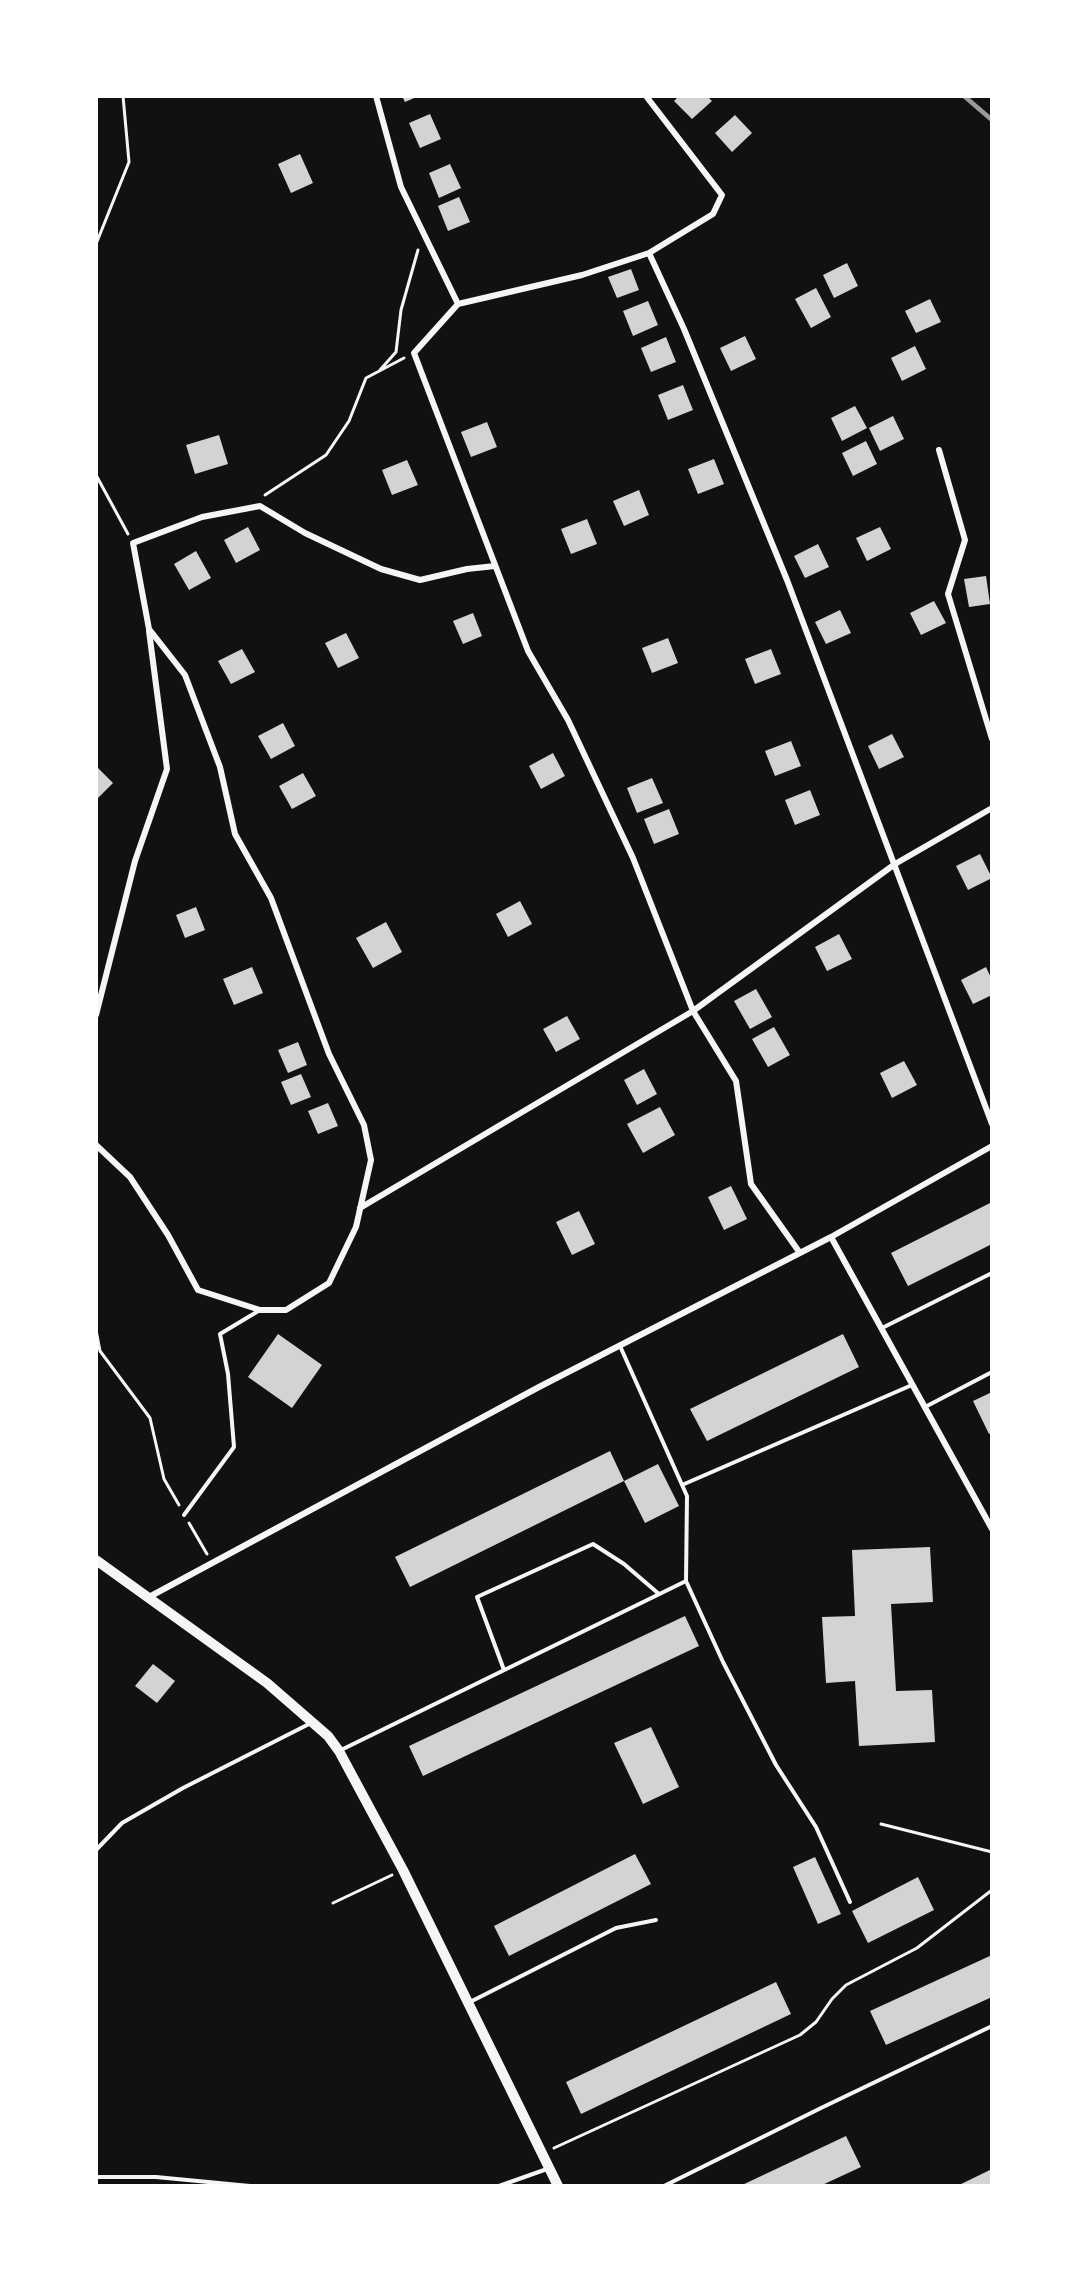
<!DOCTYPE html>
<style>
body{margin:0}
#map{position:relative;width:1088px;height:2282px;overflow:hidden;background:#111;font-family:Manrope,sans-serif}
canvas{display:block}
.frame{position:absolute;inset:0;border:98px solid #fff;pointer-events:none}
</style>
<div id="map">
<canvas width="1088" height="2282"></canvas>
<div class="frame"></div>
</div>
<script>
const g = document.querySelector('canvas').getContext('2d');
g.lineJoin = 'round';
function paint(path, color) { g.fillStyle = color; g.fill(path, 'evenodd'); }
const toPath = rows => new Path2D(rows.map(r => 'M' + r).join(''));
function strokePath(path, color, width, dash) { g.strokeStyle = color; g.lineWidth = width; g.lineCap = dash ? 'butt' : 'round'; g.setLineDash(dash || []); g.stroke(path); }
const building = toPath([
 [402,96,419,96,405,102],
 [679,96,707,96,712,101,692,119,674,101],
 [430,114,441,139,420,148,409,123],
 [735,115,752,133,732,152,715,133],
 [300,154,313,183,291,193,278,164],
 [450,164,461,188,439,198,429,173],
 [459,197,470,222,448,231,438,206],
 [847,263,858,286,834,298,823,275],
 [631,269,639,290,617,298,608,277],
 [816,288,831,317,811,328,795,299],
 [930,299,941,322,916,333,905,311],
 [648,301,658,325,633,336,623,311],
 [745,336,756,359,731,371,720,348],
 [666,337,676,362,651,372,641,348],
 [915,346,926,369,902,381,891,358],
 [683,385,693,410,668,420,658,395],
 [855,406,867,428,842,441,831,418],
 [893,416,904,439,880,451,869,428],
 [487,422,497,447,471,457,461,432],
 [219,435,228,464,195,474,186,445],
 [866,441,877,464,853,476,842,453],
 [714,459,724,484,698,494,688,469],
 [407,460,418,485,392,495,382,470],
 [639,490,649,515,624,526,613,501],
 [587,519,597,544,571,554,561,529],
 [248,527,260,550,236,563,224,540],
 [880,527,891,549,867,561,856,538],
 [818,544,829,567,805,578,794,556],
 [196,551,211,578,189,590,174,564],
 [986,576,990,604,969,607,964,579],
 [934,601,946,623,921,635,910,613],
 [840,610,851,633,826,644,815,622],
 [473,613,482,636,463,644,453,621],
 [346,633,359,658,338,668,325,643],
 [668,638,678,663,652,673,642,648],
 [242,649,255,672,231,684,218,661],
 [771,649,781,674,755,684,745,659],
 [283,723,295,746,271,759,258,736],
 [892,734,904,757,879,769,868,746],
 [791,741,801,766,775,776,765,751],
 [553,753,565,776,541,789,529,766],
 [96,766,113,783,96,800],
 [303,773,316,796,292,809,279,786],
 [652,778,663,803,637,813,627,788],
 [810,790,820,815,795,825,785,800],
 [669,809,679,834,654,844,644,819],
 [980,854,992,878,968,890,956,866],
 [520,901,532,924,508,937,496,914],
 [196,907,205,930,185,938,176,915],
 [386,922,402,952,373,968,356,938],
 [839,934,852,959,827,971,815,947],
 [252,967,263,993,234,1005,223,979],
 [986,967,992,980,992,995,973,1004,961,980],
 [756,989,772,1017,750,1029,734,1001],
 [567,1016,580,1039,556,1052,543,1029],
 [774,1027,790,1055,768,1067,752,1039],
 [298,1042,307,1065,288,1073,278,1050],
 [904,1061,917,1085,892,1098,880,1073],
 [644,1069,657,1094,637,1105,624,1080],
 [301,1074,311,1097,291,1105,281,1082],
 [328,1103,338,1126,318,1134,308,1111],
 [660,1107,675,1135,643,1153,627,1124],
 [731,1186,747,1219,724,1230,708,1197],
 [992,1202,992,1244,908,1286,891,1253],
 [579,1211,595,1244,572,1255,556,1222],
 [278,1334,322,1365,292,1408,248,1377],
 [843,1334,859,1367,707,1441,690,1409],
 [992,1392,992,1432,989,1434,973,1401],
 [610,1451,624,1481,410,1587,395,1557],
 [658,1464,679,1506,645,1523,624,1481],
 [930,1547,933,1602,891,1604,896,1691,932,1690,935,1742,859,1746,855,1681,826,1683,822,1617,855,1616,852,1550],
 [685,1616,699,1646,423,1776,409,1746],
 [153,1664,175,1681,157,1703,135,1686],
 [651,1727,679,1787,643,1804,614,1743],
 [635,1854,651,1884,509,1956,494,1926],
 [815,1857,841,1914,818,1924,793,1867],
 [918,1877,934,1910,868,1943,852,1911],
 [992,1955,992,1997,886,2045,870,2011],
 [776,1982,791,2014,581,2114,566,2082],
 [846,2136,861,2167,820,2186,740,2186],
 [992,2169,992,2186,957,2186]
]);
const path = toPath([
 [96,244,129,162,123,96],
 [380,370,396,352,401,310,418,250],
 [96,475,128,534],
 [265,495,326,455,349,421,366,378,404,358],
 [96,1330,100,1351,150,1418,164,1479,179,1505],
 [189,1523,207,1554],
 [881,1824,992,1852],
 [333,1903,392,1875],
 [554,2148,800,2035,816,2022,832,1999,846,1985,917,1948,992,1890]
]);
const service = toPath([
 [882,1328,992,1273],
 [620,1346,687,1496,686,1581,723,1662,776,1765,816,1827,850,1902],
 [925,1407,992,1372],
 [682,1485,912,1385],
 [184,1515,234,1447,228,1374,220,1334,260,1310],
 [504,1670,477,1597,593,1544,624,1564,659,1594],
 [339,1751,686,1581],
 [96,1850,122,1823,183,1788,311,1723],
 [470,2002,616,1928,656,1920],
 [96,2177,156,2177,250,2186],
 [499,2186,547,2169],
 [664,2186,821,2108,992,2026]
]);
const minor = toPath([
 [376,96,401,187,458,304],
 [646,96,722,195,713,214,649,253,582,275,458,304,414,353,528,651,568,720,633,858,693,1011,736,1081,751,1184,800,1253],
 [649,253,684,329,787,580,992,1124],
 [939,450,965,540,948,594,992,739],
 [96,1015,135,861,167,769,149,631],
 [96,1145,130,1177,168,1235,198,1290,260,1310,286,1310,329,1283,356,1227,371,1160,364,1125,329,1054,271,898,235,834,220,767,185,675,149,629,133,543,202,517,260,506,305,533,381,569,420,580,467,569,495,566],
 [360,1208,693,1011,895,864,992,808],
 [831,1237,992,1529],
 [149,1597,539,1387,831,1237,992,1146]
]);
const tertiary = toPath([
 [96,1560,267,1683,328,1736,339,1751,403,1870,558,2186]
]);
const rail = toPath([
 [964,96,992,120]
]);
paint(building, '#d3d3d3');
strokePath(path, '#f5f5f5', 3);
strokePath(service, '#f5f5f5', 4);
strokePath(minor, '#f5f5f5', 6);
strokePath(tertiary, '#f5f5f5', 10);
strokePath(rail, '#9a9a9a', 4.5);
</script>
